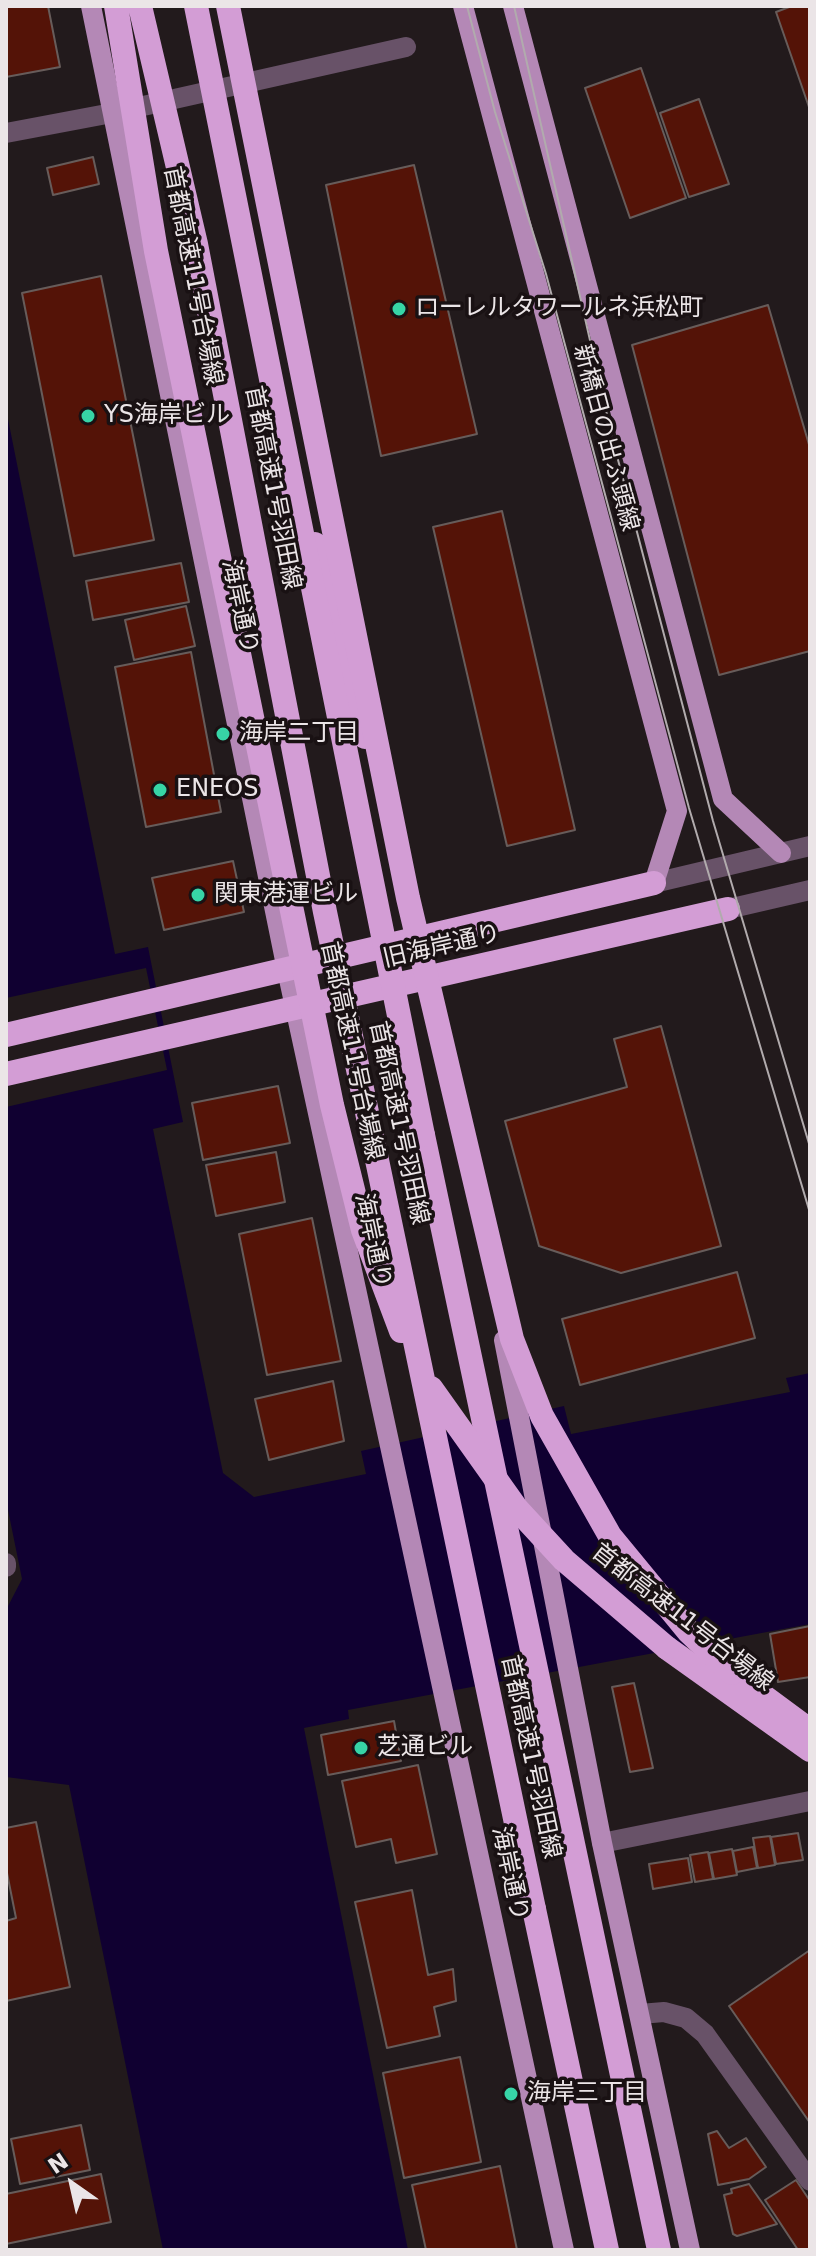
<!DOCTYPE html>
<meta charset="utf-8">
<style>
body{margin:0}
#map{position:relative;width:816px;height:2256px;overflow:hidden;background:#221a1c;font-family:"DejaVu Sans",sans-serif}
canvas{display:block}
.frame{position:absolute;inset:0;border:8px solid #ebe5e7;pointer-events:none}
.north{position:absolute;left:32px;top:2144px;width:80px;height:80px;-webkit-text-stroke:6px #191113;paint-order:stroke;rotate:326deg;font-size:22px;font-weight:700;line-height:32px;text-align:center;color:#ebe5e7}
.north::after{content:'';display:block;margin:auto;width:28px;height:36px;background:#ebe5e7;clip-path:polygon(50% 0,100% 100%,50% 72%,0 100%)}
</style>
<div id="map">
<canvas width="816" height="2256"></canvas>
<div class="frame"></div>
<div class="north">N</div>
</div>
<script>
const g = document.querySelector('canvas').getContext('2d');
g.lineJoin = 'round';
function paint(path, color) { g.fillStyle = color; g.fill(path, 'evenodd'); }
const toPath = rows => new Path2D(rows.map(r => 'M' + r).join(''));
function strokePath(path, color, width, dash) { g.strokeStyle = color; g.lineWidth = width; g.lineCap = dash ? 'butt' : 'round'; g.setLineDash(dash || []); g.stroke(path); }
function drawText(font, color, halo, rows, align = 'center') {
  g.font = font + ' "DejaVu Sans","Noto Sans JP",sans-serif'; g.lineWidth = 7; g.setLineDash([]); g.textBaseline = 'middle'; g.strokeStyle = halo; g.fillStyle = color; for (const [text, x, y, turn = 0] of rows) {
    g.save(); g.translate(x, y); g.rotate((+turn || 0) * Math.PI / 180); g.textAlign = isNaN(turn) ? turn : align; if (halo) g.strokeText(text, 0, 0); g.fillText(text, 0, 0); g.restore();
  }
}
const water = toPath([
 [6,409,115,954,148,947,183,1122,153,1129,223,1473,254,1497,366,1474,361,1451,564,1406,571,1434,790,1392,786,1378,810,1373,810,1624,348,1710,349,1719,304,1728,408,2250,163,2250,69,1785,6,1777,6,1610,22,1579,6,1500]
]);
const pier = toPath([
 [146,968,167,1070,6,1107,6,998]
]);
const building = toPath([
 [6,6,48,6,60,67,6,77,6,6],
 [792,6,810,6,810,110,776,12,792,6],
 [641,68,686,198,630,218,585,88,641,68],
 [699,99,729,184,689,197,660,113,699,99],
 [93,157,99,184,53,195,47,168,93,157],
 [414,165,477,434,381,456,326,185,414,165],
 [101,276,154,540,74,556,22,293,101,276],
 [768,305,810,448,810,651,719,675,632,345,768,305],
 [502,511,575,830,507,846,433,527,502,511],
 [181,563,189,602,93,620,86,581,181,563],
 [186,606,195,646,134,660,125,620,186,606],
 [191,652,221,812,146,827,115,667,191,652],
 [233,861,244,912,164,930,152,878,233,861],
 [661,1026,721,1246,621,1273,539,1246,505,1121,627,1087,614,1039,661,1026],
 [278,1086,290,1143,203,1160,192,1103,278,1086],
 [276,1152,285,1202,216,1216,206,1165,276,1152],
 [312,1218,341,1361,267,1375,239,1234,312,1218],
 [737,1272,755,1338,580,1385,562,1319,737,1272],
 [333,1381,344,1441,269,1460,255,1399,333,1381],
 [810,1626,810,1677,778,1682,770,1634,810,1626],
 [634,1683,653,1768,630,1772,612,1687,634,1683],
 [394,1721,401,1761,328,1775,321,1735,394,1721],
 [418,1765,437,1854,396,1863,391,1839,356,1847,342,1781,418,1765],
 [36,1822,70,1987,6,2001,6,1921,16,1918,6,1868,6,1828,36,1822],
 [798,1833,803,1860,776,1864,771,1837,798,1833],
 [770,1836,775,1865,758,1868,753,1838,770,1836],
 [753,1847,757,1868,737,1872,733,1851,753,1847],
 [732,1849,737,1875,714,1879,709,1853,732,1849],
 [708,1852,713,1879,695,1882,690,1855,708,1852],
 [688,1858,692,1882,653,1889,649,1864,688,1858],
 [412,1890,428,1975,453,1969,456,2001,434,2007,440,2036,387,2048,355,1902,412,1890],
 [810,1950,810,2123,729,2006,810,1950],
 [460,2057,481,2162,404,2178,383,2073,460,2057],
 [81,2125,90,2170,20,2184,11,2139,81,2125],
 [717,2131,729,2148,746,2138,766,2167,749,2179,718,2185,708,2134,717,2131],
 [500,2166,517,2250,426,2250,412,2185,500,2166],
 [101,2174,111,2222,6,2244,6,2194,101,2174],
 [796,2180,810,2201,810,2250,798,2250,765,2200,796,2180],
 [749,2184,777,2224,737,2236,733,2234,724,2195,732,2193,731,2189,749,2184]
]);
const minor = toPath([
 [6,133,112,113,406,47],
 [654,883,810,846],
 [728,909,810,890],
 [6,1563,6,1567],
 [602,1843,810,1801],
 [640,2014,664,2012,686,2018,705,2034,810,2181]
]);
const major = toPath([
 [91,6,287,970,564,2250],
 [463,6,677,811,654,883],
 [513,6,723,799,781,853],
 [504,1340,602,1843,690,2250]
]);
const highway = toPath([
 [315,544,365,737],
 [6,1035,654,883],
 [6,1074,728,909],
 [423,1135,659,2250],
 [667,1648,810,1750],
 [732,1673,801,1724],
 [534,1909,607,2250]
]);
const tram = toPath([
 [467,6,495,112,546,274,689,808,810,1213],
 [514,6,612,437,713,821,810,1147]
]);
const highwayBridge = toPath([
 [116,6,156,251,332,1105,363,1230,401,1331],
 [140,6,196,244,325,912,534,1909],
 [196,6,423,1135],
 [228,6,408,898,512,1339,542,1416,610,1536,689,1632,732,1673],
 [431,1388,517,1509,564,1560,667,1648]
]);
const markers = [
 [399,309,8,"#37d4a6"],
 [88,416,8,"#37d4a6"],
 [223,734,8,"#37d4a6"],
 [160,790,8,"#37d4a6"],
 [198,895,8,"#37d4a6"],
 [361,1748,8,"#37d4a6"],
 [511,2094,8,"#37d4a6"]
];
const streetNames = [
 ["首都高速11号台場線",192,276,79],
 ["新橋日の出ふ頭線",605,438,75],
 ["首都高速1号羽田線",272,488,79],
 ["海岸通り",239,607,78],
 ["旧海岸通り",442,947,-13],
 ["首都高速11号台場線",351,1051,78],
 ["首都高速1号羽田線",398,1123,78],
 ["海岸通り",372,1241,78],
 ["首都高速11号台場線",682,1618,38],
 ["首都高速1号羽田線",530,1757,78],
 ["海岸通り",509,1874,78]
];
const poiNames = [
 ["ローレルタワールネ浜松町",415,309],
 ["YS海岸ビル",104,416],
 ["海岸二丁目",239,734],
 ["ENEOS",176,790],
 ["関東港運ビル",214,895],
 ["芝通ビル",377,1748],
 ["海岸三丁目",527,2094]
];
paint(water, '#100031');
paint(pier, '#221a1c');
paint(building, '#541307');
strokePath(building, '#675c5a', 2);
strokePath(minor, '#685268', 20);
strokePath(major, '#b488b6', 20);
strokePath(highway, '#d39dd5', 24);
strokePath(tram, '#b1abad', 2);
strokePath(highwayBridge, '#d39dd5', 24);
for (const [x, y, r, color] of markers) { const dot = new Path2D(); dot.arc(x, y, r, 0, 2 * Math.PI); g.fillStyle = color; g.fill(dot); strokePath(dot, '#191113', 3); }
drawText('24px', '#ebe5e7', '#191113', streetNames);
drawText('24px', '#ebe5e7', '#191113', poiNames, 'left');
</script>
